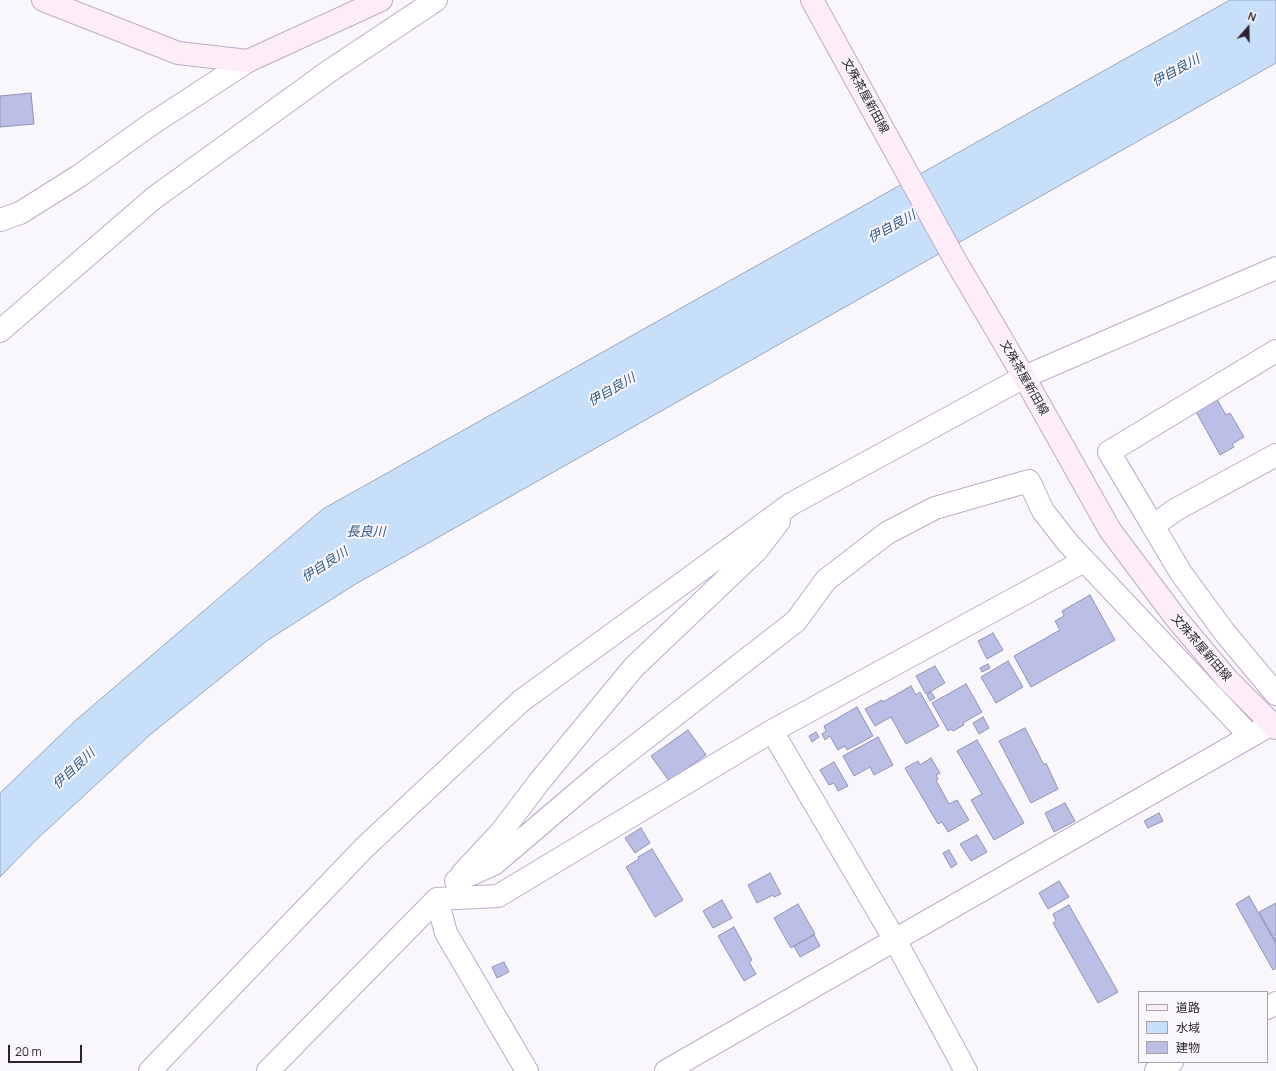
<!DOCTYPE html>
<meta charset="utf-8">
<style>
body{margin:0}
#map{position:relative;width:1276px;height:1071px;overflow:hidden;background:#f9f6fc;font-family:Manrope,"Noto Sans JP",sans-serif}
canvas{display:block}
.legend{position:absolute;left:1138px;top:991px;width:130px;height:72px;box-sizing:border-box;background:#f9f6fc;border:1px solid #a7a2aa;margin:0;padding:5px 7px;list-style:none;font-size:12px;color:#2b2430}
.legend li{display:flex;align-items:center;gap:8px;height:20px}
.legend b{width:20px;border:1px solid #a7a2aa}
.north{position:absolute;left:1228px;top:8px;width:40px;height:40px;-webkit-text-stroke:3px #f9f6fc;paint-order:stroke;rotate:20deg;font-size:11px;font-weight:700;line-height:16px;text-align:center;color:#2b2430}
.north::after{content:'';display:block;margin:auto;width:14px;height:18px;background:#2b2430;clip-path:polygon(50% 0,100% 100%,50% 72%,0 100%)}
.scale{position:absolute;left:8px;top:1045px;width:74px;height:18px;box-sizing:border-box;border:2px solid #2b2430;border-top:0;padding-left:5px;font-size:12px;line-height:14px;white-space:nowrap;color:#2b2430;-webkit-text-stroke:3px #f9f6fc;paint-order:stroke}
</style>
<div id="map">
<canvas width="1276" height="1071"></canvas>
<ul class="legend">
<li><b style="height:5px;background:#fcedf6"></b>道路</li>
<li><b style="height:11px;background:#c7dff8"></b>水域</li>
<li><b style="height:11px;background:#bbbfe5"></b>建物</li>
</ul>
<div class="north">N</div>
<div class="scale">20 m</div>
</div>
<script>
const g = document.querySelector('canvas').getContext('2d');
g.lineJoin = 'round';
function paint(path, color) { g.fillStyle = color; g.fill(path, 'evenodd'); }
const toPath = rows => new Path2D(rows.map(r => 'M' + r).join(''));
function strokePath(path, color, width, dash) { g.strokeStyle = color; g.lineWidth = width; g.lineCap = dash ? 'butt' : 'round'; g.setLineDash(dash || []); g.stroke(path); }
function drawText(font, color, halo, rows, align = 'center') {
  g.font = font + ' Manrope,"Noto Sans JP",sans-serif'; g.lineWidth = 4; g.setLineDash([]); g.textBaseline = 'middle'; g.strokeStyle = halo; g.fillStyle = color; for (const [text, x, y, turn = 0] of rows) {
    g.save(); g.translate(x, y); g.rotate((+turn || 0) * Math.PI / 180); g.textAlign = isNaN(turn) ? turn : align; if (halo) g.strokeText(text, 0, 0); g.fillText(text, 0, 0); g.restore();
  }
}
const water = toPath([
 [1230,0,1276,0,1276,63,354,585,268,640,151,734,36,840,0,877,0,793,76,720,323,509,1230,0]
]);
const building = toPath([
 [31,93,34,124,0,127,0,96,31,93],
 [1215,396,1226,415,1230,413,1244,437,1232,444,1234,447,1220,455,1194,408,1215,396],
 [1090,595,1115,640,1031,687,1014,656,1060,630,1055,621,1064,616,1062,611,1090,595],
 [993,633,1003,650,987,659,978,641,993,633],
 [1008,661,1023,687,996,703,981,677,1008,661],
 [988,664,990,668,982,672,980,668,988,664],
 [935,666,945,683,926,694,916,676,935,666],
 [966,684,982,712,963,723,964,725,953,731,951,729,948,731,932,703,966,684],
 [911,686,916,695,920,692,939,726,906,744,891,717,875,726,865,709,882,700,883,702,911,686],
 [931,692,935,698,930,701,927,695,931,692],
 [857,707,873,736,847,750,845,746,838,750,830,736,825,740,822,734,826,731,824,726,857,707],
 [983,717,989,728,979,734,973,723,983,717],
 [1025,728,1044,765,1046,763,1058,789,1031,803,999,741,1025,728],
 [688,730,706,755,669,781,651,756,688,730],
 [816,732,819,737,812,742,809,736,816,732],
 [878,737,893,765,874,775,870,767,854,776,843,756,878,737],
 [977,740,1024,823,994,840,971,800,982,794,957,751,977,740],
 [931,758,940,773,936,775,938,779,936,780,949,804,957,800,969,820,948,832,942,822,938,824,905,768,918,761,920,765,931,758],
 [834,762,848,786,838,791,834,783,829,785,820,770,834,762],
 [1065,803,1075,821,1054,832,1045,813,1065,803],
 [1159,813,1163,821,1148,828,1144,821,1159,813],
 [641,828,650,843,635,853,625,838,641,828],
 [977,835,987,852,971,861,960,844,977,835],
 [652,849,683,900,655,917,626,867,639,859,638,857,652,849],
 [949,850,957,864,951,868,943,853,949,850],
 [770,873,781,894,774,897,773,895,757,903,748,885,770,873],
 [1059,881,1069,897,1048,909,1039,893,1059,881],
 [1249,896,1276,944,1276,968,1273,970,1236,904,1249,896],
 [722,900,732,918,713,928,703,911,722,900],
 [1276,903,1276,942,1259,912,1276,903],
 [798,904,815,934,791,948,774,918,798,904],
 [1069,905,1118,992,1098,1003,1053,923,1056,921,1053,914,1069,905],
 [734,927,752,960,749,962,756,974,744,981,718,936,734,927],
 [814,935,820,946,800,957,794,946,814,935],
 [504,962,509,972,497,978,492,967,504,962]
]);
const street = toPath([
 [0,220,20,213,79,176,150,125,248,61],
 [0,331,154,198,328,72,436,0],
 [1276,455,1175,510,1153,526,1181,573,1225,633,1276,694],
 [1153,526,1109,452,1276,351],
 [772,731,895,940,966,1071],
 [462,874,502,831,539,782,634,667,757,550,779,521],
 [456,881,494,864,602,772,796,621,826,580,887,533,935,508,1029,481,1043,511,1068,543,1250,736],
 [437,899,498,896,772,731,1084,561],
 [1267,1008,1276,1003],
 [150,1071,365,847,521,701,791,504,1024,377,1276,268],
 [268,1071,437,899,446,933,527,1071],
 [666,1071,1263,729],
 [1156,1071,1172,1062]
]);
const secondary = toPath([
 [43,0,178,53,248,61,381,0],
 [812,0,954,258,1024,377,1110,530,1175,617,1228,680,1276,728]
]);
const streetNames = [
 ["文殊茶屋新田線",865,96,61],
 ["文殊茶屋新田線",1024,378,60],
 ["文殊茶屋新田線",1201,648,49]
];
const waterNames = [
 ["伊自良川",1176,71,-29],
 ["伊自良川",892,227,-29],
 ["伊自良川",612,390,-30],
 ["長良川",366,532],
 ["伊自良川",325,565,-33],
 ["伊自良川",74,769,-43]
];
paint(water, '#c7dff8');
strokePath(water, '#98a7bc', 1);
paint(building, '#bbbfe5');
strokePath(building, '#8f93b4', 1);
strokePath(street, '#beabcb', 24);
strokePath(secondary, '#beabcb', 24);
strokePath(street, '#fff', 22);
strokePath(secondary, '#fcedf6', 22);
drawText('12px', '#2b2430', '#f9f6fc', streetNames);
drawText('italic 13px', '#305a84', '#f9f6fc', waterNames);
</script>
